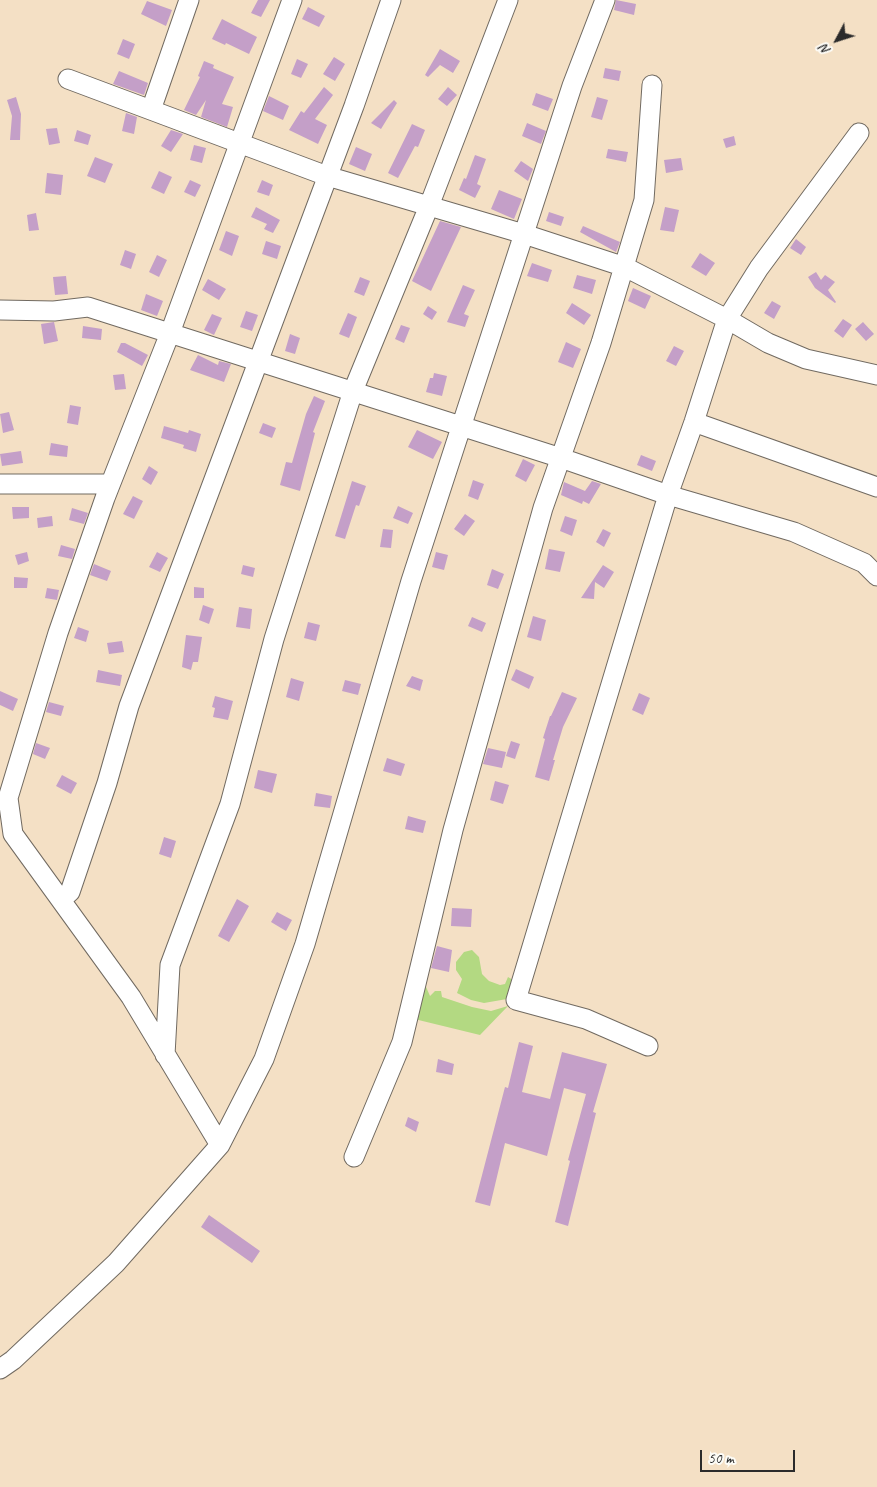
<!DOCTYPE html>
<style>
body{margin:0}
#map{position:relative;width:877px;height:1487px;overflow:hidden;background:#f4e0c5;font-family:Caveat,sans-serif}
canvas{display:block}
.north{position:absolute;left:812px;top:15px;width:50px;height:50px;-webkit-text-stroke:4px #fdfcf7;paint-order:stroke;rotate:230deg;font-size:14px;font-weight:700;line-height:20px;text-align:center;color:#2b2b2b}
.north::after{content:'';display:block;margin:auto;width:18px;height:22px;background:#2b2b2b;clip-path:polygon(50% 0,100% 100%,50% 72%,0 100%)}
.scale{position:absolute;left:700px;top:1450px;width:95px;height:22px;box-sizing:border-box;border:2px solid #2b2b2b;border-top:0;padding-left:6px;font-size:15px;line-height:18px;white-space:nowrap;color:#2b2b2b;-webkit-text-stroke:4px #fdfcf7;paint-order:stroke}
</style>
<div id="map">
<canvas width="877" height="1487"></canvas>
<div class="north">N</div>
<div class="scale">50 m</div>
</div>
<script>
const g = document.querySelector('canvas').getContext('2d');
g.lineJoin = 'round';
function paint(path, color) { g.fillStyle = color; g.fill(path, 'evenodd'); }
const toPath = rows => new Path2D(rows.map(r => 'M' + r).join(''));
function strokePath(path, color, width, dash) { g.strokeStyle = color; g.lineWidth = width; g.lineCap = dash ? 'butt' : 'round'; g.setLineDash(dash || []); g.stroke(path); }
const green = toPath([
 [472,950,479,957,482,974,489,981,500,985,505,984,508,977,513,980,511,995,507,999,484,1003,471,1000,457,993,462,979,456,970,456,962,464,952],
 [423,980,430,996,435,991,441,991,442,997,472,1007,491,1011,508,1006,480,1035,402,1016]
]);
const building = toPath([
 [258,0,270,0,261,17,251,13],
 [616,0,636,4,634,15,614,10],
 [147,1,172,10,166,26,141,14],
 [308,7,325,16,319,27,302,19],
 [222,19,257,37,249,54,226,43,225,45,212,39],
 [123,39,135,44,129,59,117,54],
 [440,49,460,61,453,73,440,65,428,77,425,75],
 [334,57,345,64,335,81,323,74],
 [297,59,308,64,301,78,291,74],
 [204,61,214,65,213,68,234,77,222,104,233,107,227,127,201,117,206,100,196,115,184,110,200,77,198,76],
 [605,68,621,71,619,81,603,78],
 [119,71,148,83,144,95,113,84],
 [324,87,333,95,315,119,327,125,318,144,289,130,301,111,304,113],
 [448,87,457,95,447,106,438,99],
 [536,93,553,99,548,111,532,105],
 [269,96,289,106,283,120,263,111],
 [16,97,21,114,20,140,10,140,12,116,7,100],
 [597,97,608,100,602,120,591,117],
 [394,100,397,103,381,129,371,123],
 [126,113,137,117,134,134,122,131],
 [527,123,546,131,541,144,522,136],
 [412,124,425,130,418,147,415,146,398,178,388,173],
 [57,128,60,143,49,145,46,129],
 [77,130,91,135,88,145,74,141],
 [171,130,183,134,171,152,161,146],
 [734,136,736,145,726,148,723,139],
 [194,145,206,148,202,163,190,160],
 [356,147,372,154,365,171,349,164],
 [608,149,628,152,626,162,606,158],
 [475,155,486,159,477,184,481,186,475,198,459,190,464,178,466,179],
 [95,157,113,164,105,183,87,176],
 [681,158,683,170,666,173,664,160],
 [521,161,533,169,528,181,514,171],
 [159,171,172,177,164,194,151,188],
 [47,173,63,175,61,195,45,193],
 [190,180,201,185,195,197,184,192],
 [262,180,273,185,269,196,257,192],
 [499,190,522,199,514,219,491,209],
 [256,207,280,220,273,233,264,229,267,224,251,217],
 [665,207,679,210,674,232,660,230],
 [549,212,564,217,561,226,546,221],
 [36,213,39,230,29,231,27,215],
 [440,221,461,227,431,291,412,281],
 [583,226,620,242,616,252,580,232],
 [226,231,239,236,232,256,219,250],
 [796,239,806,247,801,255,790,248],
 [266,241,281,246,277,259,262,254],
 [125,250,136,254,131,269,120,265],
 [700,253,715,263,706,276,691,267],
 [157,255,167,260,159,277,149,272],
 [532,263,552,270,548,282,527,276],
 [816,272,821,280,825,275,835,282,828,290,836,302,835,303,815,288,808,277],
 [577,275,596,280,592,294,573,288],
 [66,276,68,294,55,295,53,277],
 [360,277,370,281,364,296,354,292],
 [208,279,226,289,219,300,202,290],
 [463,285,475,290,464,314,469,316,465,327,447,322],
 [633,288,651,296,645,309,628,301],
 [146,294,163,301,157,316,141,310],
 [772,301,781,306,774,319,764,313],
 [572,303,591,315,584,325,566,313],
 [428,306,437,312,432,320,423,314],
 [246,311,258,315,252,331,240,327],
 [348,313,357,317,349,338,339,334],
 [212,314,222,318,214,335,204,330],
 [843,319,852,325,843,338,834,331],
 [54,322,58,341,44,344,41,324],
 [863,322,874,334,866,341,855,329],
 [401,325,410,328,404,343,395,339],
 [83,326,102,329,101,340,82,338],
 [290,334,300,338,295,354,285,351],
 [566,342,581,349,573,368,558,362],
 [121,343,125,343,148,355,142,366,117,352],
 [674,346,684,351,676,366,666,361],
 [198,355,218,365,219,361,231,364,224,382,190,370],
 [434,373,447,376,442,396,426,392,430,378,433,378],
 [124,374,126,389,115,390,113,375],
 [314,396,325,401,313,432,315,433,300,491,280,485,286,462,292,463,306,414],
 [70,405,81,407,78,425,67,423],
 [9,412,14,430,3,433,0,414],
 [263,423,276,428,272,438,259,433],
 [164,426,188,433,189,430,201,434,196,452,183,448,184,445,161,438],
 [417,430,442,442,433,459,408,447],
 [51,443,68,446,67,457,49,455],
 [21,451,23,463,2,466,0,454],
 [641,455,656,461,652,471,637,465],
 [523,459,535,465,526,482,515,476],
 [149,466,158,472,151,485,142,479],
 [473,480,484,484,478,500,468,496],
 [352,481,366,486,359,506,356,505,345,539,335,536],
 [592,481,601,484,589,504,583,501,582,504,561,495,564,482,585,491],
 [133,496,143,501,134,519,123,514],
 [398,506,413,513,408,524,393,518],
 [12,507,29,507,29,518,13,519],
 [72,508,88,513,84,524,69,520],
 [465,514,475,521,464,536,454,529],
 [52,516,53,526,38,528,37,518],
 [565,516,577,520,572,536,560,531],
 [383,529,393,530,391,548,380,547],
 [603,529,611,533,604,547,596,542],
 [61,545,75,549,72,559,58,556],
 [549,549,565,552,560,572,545,569],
 [27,552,29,561,18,565,15,555],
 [157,552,168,558,160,572,149,567],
 [436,552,448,555,444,570,432,567],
 [94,564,111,571,107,581,90,575],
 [243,565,255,568,253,577,241,574],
 [603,565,614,572,604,588,595,582,594,599,581,598],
 [492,569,504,574,498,589,487,585],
 [14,577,28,578,27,588,14,588],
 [194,587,204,588,204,598,194,598],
 [47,588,59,590,57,600,45,598],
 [203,605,214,609,209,624,199,620],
 [239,607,252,609,250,629,236,627],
 [533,616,546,620,541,641,527,637],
 [472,617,486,623,482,632,468,626],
 [308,622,320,625,316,641,304,638],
 [78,627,89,631,86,642,74,638],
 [186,635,202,637,198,662,193,662,191,670,182,667],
 [122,641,124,652,109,654,107,643],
 [516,669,534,677,529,689,511,680],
 [98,670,122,675,120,686,96,682],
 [412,676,423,680,420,691,406,686],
 [291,678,304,682,299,701,286,697],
 [345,680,361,684,358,695,342,691],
 [0,691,18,699,13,711,0,705],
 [562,692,577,698,563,727,553,760,555,760,549,781,535,777,545,739,543,738,550,716,551,716],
 [639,693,650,698,643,715,632,710],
 [215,696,233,701,228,720,213,717,215,708,212,707],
 [49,702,64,706,61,716,46,712],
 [511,741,520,744,515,759,506,756],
 [36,743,50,748,45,759,33,754],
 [488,748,506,752,502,768,483,764],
 [387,758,405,764,401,776,383,771],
 [258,770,277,774,272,793,254,788],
 [62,775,77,783,71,794,56,786],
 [495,781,509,785,503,804,490,800],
 [316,793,332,796,330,808,314,806],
 [408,816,426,821,423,833,405,829],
 [164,837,176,841,171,858,159,854],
 [237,899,249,906,229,942,218,936],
 [452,908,472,909,471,927,451,926],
 [277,912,292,920,286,931,271,922],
 [437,946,452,950,449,972,431,968],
 [519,1042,533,1046,522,1092,550,1099,562,1052,607,1064,593,1112,596,1113,568,1226,555,1222,570,1161,568,1160,586,1094,564,1088,547,1156,505,1143,490,1206,475,1202,505,1087,508,1088],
 [438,1059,454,1064,452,1075,436,1072],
 [408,1117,419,1122,416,1132,405,1126],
 [209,1215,260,1251,252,1263,201,1227]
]);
const minor = toPath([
 [68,79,327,176,524,234,625,267,727,319,768,343,806,359,877,375],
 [151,110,189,0],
 [0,310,54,311,88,307,561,458,668,495,794,532,864,563,877,576],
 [694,422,877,487],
 [0,484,110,484],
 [61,900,70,892,107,783,129,706,354,106,391,0],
 [648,1046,586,1019,516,1000,668,495,694,422,727,319,759,268,859,133],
 [165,1055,170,965,230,804,274,639,353,391,429,206,508,0],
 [220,1145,131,997,13,834,8,798,58,633,105,498,170,333,292,0],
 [354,1157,402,1042,453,830,543,508,601,343,644,200,652,85],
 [0,1369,13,1360,116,1263,220,1145,264,1059,305,944,411,581,572,86,605,0]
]);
paint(green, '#b3d982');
paint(building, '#c49fc8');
strokePath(minor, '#716a61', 21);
strokePath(minor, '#fff', 19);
</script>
